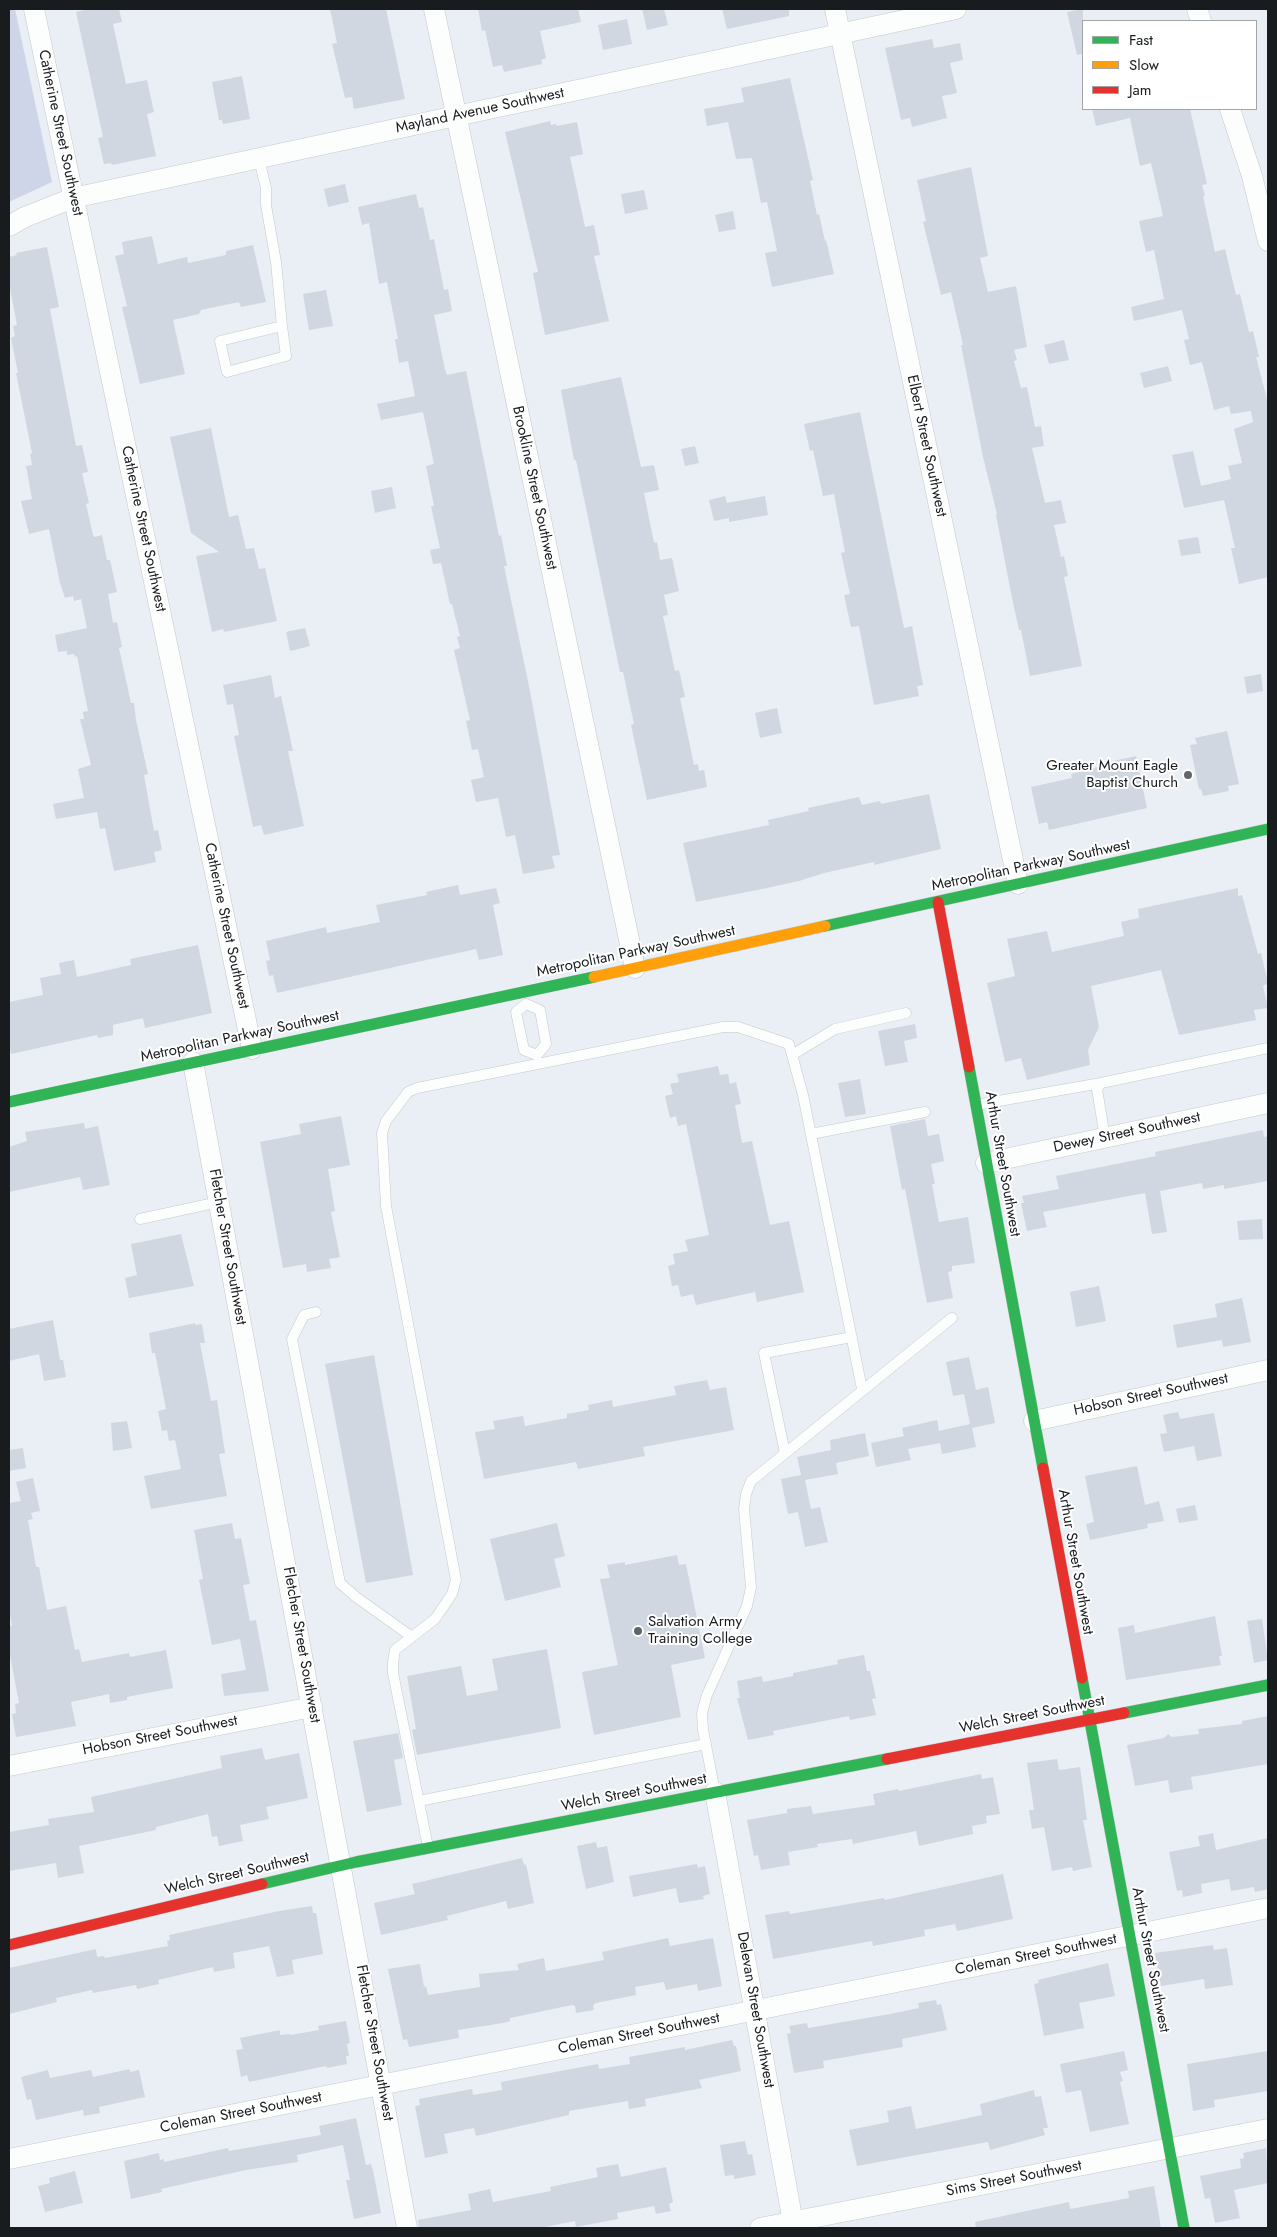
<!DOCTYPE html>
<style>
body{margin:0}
#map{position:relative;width:1277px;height:2237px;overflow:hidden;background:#e9eff4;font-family:Jost,sans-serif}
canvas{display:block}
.frame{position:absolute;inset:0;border:10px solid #181c1f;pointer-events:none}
.legend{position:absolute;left:1082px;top:20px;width:175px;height:90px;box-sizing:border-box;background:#fff;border:1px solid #a3a4a5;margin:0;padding:6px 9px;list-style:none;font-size:15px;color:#181c1f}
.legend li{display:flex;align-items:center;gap:10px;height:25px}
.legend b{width:25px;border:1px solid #a3a4a5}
</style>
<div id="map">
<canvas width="1277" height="2237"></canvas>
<div class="frame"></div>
<ul class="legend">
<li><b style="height:6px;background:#30b455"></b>Fast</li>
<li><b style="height:6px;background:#ff9f0a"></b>Slow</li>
<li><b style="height:6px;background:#e5322d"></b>Jam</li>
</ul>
</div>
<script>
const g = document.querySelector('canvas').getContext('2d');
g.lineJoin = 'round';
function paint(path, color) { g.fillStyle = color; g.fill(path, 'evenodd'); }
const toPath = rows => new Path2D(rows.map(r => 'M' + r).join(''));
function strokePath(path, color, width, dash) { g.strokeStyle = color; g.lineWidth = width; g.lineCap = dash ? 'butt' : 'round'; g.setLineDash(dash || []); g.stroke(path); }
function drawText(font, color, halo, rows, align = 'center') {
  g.font = font + ' Jost,sans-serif'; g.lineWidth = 4; g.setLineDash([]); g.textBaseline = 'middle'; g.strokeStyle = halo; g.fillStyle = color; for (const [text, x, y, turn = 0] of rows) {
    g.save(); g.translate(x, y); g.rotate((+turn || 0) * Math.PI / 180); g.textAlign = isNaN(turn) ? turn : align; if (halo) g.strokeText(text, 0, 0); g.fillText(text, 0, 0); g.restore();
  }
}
const green = toPath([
 [9,9,15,9,52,182,9,202]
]);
const building = toPath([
 [89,9,119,9,122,22,113,24,126,84,147,80,154,112,147,114,156,156,112,165,111,163,104,164,98,138,103,137,76,12],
 [330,9,386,9,405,99,354,109,352,97,345,98,332,44,337,43],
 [478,9,578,9,581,22,540,31,546,58,541,60,542,64,504,72,502,65,493,67,485,30,482,31],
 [642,9,664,9,668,25,647,30],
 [722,9,789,9,789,16,727,29],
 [1083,9,1083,54,1077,55,1067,12],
 [627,19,632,44,603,50,598,25],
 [932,39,934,48,960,43,963,60,950,63,957,93,942,96,947,118,912,127,910,118,901,120,885,48],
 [242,76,250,119,223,124,222,120,219,120,212,82],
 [790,78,813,180,810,181,817,215,819,214,825,241,826,240,834,274,772,287,765,253,777,251,767,202,761,203,752,158,736,159,728,122,707,126,704,109,744,102,741,88],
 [1092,109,1190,109,1207,184,1202,185,1205,196,1203,196,1215,252,1225,249,1236,295,1240,294,1249,332,1253,331,1259,357,1256,357,1268,403,1268,577,1239,584,1231,548,1235,548,1224,500,1184,508,1172,455,1193,451,1201,486,1231,479,1228,466,1242,463,1234,429,1253,422,1251,411,1231,414,1229,406,1214,410,1202,362,1190,365,1184,340,1189,339,1182,310,1134,321,1131,307,1164,299,1154,250,1146,252,1139,221,1163,216,1151,163,1140,166,1130,118,1096,126],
 [550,121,551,125,556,124,557,126,577,122,583,154,570,157,585,227,594,225,600,255,594,256,609,321,545,335,533,273,538,272,505,132],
 [971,167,988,256,980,258,988,292,1016,286,1027,347,1014,350,1017,360,1014,361,1021,388,1027,387,1035,427,1041,426,1044,446,1032,448,1045,503,1061,500,1066,523,1054,525,1061,557,1064,556,1068,576,1064,577,1082,666,1030,676,1021,630,1019,630,1012,598,996,515,997,514,983,457,961,345,963,345,951,292,941,295,923,222,926,221,917,180],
 [345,184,349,202,328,207,324,189],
 [644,190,648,209,625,214,621,194],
 [416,194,419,208,423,207,430,240,434,239,444,290,448,289,452,311,434,315,445,370,447,375,466,371,499,536,501,535,507,566,504,566,530,691,560,855,552,856,555,868,523,874,515,835,506,837,498,798,476,802,471,780,484,777,478,749,472,750,466,721,470,720,454,650,460,648,457,637,460,636,452,604,450,604,441,563,433,564,430,550,440,548,431,506,434,506,426,466,434,464,423,412,381,420,377,404,415,396,408,361,399,363,395,339,398,339,387,282,379,284,369,223,362,225,358,207],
 [733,211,736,229,719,232,715,215],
 [152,236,158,264,187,257,188,263,226,255,226,251,253,245,266,302,241,307,239,302,201,310,199,314,173,320,185,374,140,384,122,307,127,306,115,256,124,254,122,242],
 [47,247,59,307,50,309,76,446,82,445,88,472,82,473,89,503,86,504,93,535,95,537,102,535,107,560,110,560,117,592,108,594,113,623,117,622,122,647,119,648,131,703,134,703,136,720,148,774,144,775,154,831,158,830,162,850,154,852,156,862,114,871,105,828,100,829,97,812,56,819,53,804,84,798,78,769,91,765,80,719,84,719,83,712,88,711,77,656,75,657,74,654,67,655,67,651,58,652,55,635,87,628,81,599,74,601,73,596,65,598,60,583,49,529,29,534,21,501,32,499,26,466,32,465,30,454,32,453,16,373,18,373,11,338,15,336,13,326,17,325,9,283,9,257,17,255,16,253],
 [326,290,333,326,309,330,303,294],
 [1064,340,1069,360,1049,364,1044,345],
 [1168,366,1172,381,1144,388,1140,373],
 [621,377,641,467,654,465,659,490,644,493,654,543,657,542,660,560,672,558,679,591,664,595,668,615,663,616,675,671,679,670,685,697,680,698,694,765,698,764,699,771,704,770,707,787,647,800,631,725,634,724,623,672,620,672,576,460,574,460,561,390],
 [860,412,904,628,912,626,923,685,917,686,919,696,874,705,859,626,851,627,844,595,850,594,841,553,845,552,834,494,823,496,813,450,810,451,804,424],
 [211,428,229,517,238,515,246,549,254,548,259,569,265,568,277,621,224,632,223,629,212,632,196,556,219,552,191,533,170,437],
 [695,446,699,463,685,466,681,449],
 [392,487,396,508,375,513,371,491],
 [725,496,727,503,765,496,768,515,729,522,729,518,714,521,709,500],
 [1198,537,1201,553,1181,556,1178,540],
 [305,628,310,646,290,651,286,632],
 [1261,674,1263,691,1247,694,1244,677],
 [271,675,275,698,281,696,293,751,288,751,304,826,264,835,261,825,253,827,234,736,239,735,233,704,227,705,223,685],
 [777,708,782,733,760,738,755,713],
 [1227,731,1239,784,1228,786,1229,791,1203,796,1201,789,1199,789,1190,745,1197,744,1195,738],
 [1136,756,1147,808,1049,830,1047,822,1039,824,1031,787,1072,778,1071,774,1105,765,1104,763],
 [929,794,941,849,874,865,874,862,824,873,799,881,767,888,696,902,683,843,769,825,768,820,809,811,808,808,859,797,862,805,880,801,881,804],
 [458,885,460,895,496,888,500,903,493,905,503,955,479,960,476,949,277,993,273,975,269,976,266,961,270,960,266,941,326,927,327,933,380,922,376,905,427,895,426,892],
 [1238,888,1238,896,1242,895,1258,954,1261,953,1268,983,1263,986,1268,1008,1254,1010,1256,1020,1179,1035,1161,970,1091,986,1099,1027,1088,1050,1090,1065,1027,1080,1021,1058,1005,1062,987,983,1015,976,1007,939,1047,931,1052,952,1124,936,1121,922,1139,918,1138,909],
 [198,945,212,1013,145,1028,143,1018,113,1025,113,1035,98,1038,97,1035,11,1054,9,1044,9,1002,43,995,40,978,61,974,59,963,74,960,77,977,131,965,130,959],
 [915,1024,917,1038,904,1041,908,1062,885,1066,878,1031],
 [718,1066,720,1075,728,1074,730,1084,736,1082,741,1104,735,1105,742,1143,752,1141,770,1225,789,1221,804,1292,757,1302,755,1292,696,1305,693,1294,681,1297,678,1285,672,1286,668,1266,675,1264,673,1254,688,1251,685,1240,709,1235,686,1124,678,1126,676,1116,670,1118,665,1096,673,1094,670,1084,679,1082,677,1074],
 [860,1079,866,1114,845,1117,838,1083],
 [341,1116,350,1165,328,1169,335,1211,331,1212,340,1257,329,1259,331,1268,307,1272,306,1264,283,1268,260,1142,301,1134,299,1124],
 [925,1119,928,1136,939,1134,944,1161,931,1164,935,1184,932,1184,939,1222,968,1217,975,1263,952,1266,952,1271,948,1272,953,1298,927,1303,905,1189,902,1190,890,1126],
 [84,1123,85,1129,98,1126,110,1185,83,1190,80,1177,9,1192,9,1147,27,1141,25,1132],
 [1263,1130,1264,1137,1268,1136,1268,1181,1224,1189,1224,1185,1203,1189,1202,1183,1160,1191,1167,1232,1152,1234,1145,1193,1043,1212,1047,1227,1027,1231,1021,1203,1024,1203,1022,1196,1059,1189,1056,1176,1156,1156,1155,1152],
 [1262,1219,1263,1239,1239,1240,1237,1221],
 [181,1234,194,1286,129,1298,125,1278,137,1275,131,1244],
 [1099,1286,1106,1321,1076,1327,1070,1292],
 [1242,1298,1251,1342,1223,1347,1222,1340,1177,1348,1173,1325,1217,1317,1215,1304],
 [53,1320,60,1360,63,1360,66,1377,44,1381,39,1354,9,1361,9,1329],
 [195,1323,195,1325,202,1324,205,1343,200,1343,211,1401,217,1400,225,1453,219,1454,227,1496,151,1509,144,1476,181,1469,175,1440,169,1441,167,1430,162,1431,158,1411,166,1409,155,1353,152,1353,149,1333],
 [374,1355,413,1575,366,1583,325,1364],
 [969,1357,976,1390,988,1387,995,1423,972,1428,976,1447,942,1454,940,1443,908,1449,911,1460,876,1467,871,1443,904,1436,902,1428,937,1420,939,1431,970,1424,964,1394,953,1396,946,1362],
 [707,1380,710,1390,726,1387,734,1430,643,1447,645,1456,619,1461,578,1469,576,1462,484,1479,475,1432,495,1429,493,1421,523,1416,525,1426,567,1418,567,1414,589,1410,588,1405,612,1400,613,1407,676,1395,674,1386],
 [1178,1412,1180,1419,1214,1413,1222,1456,1197,1461,1194,1446,1164,1452,1160,1434,1167,1433,1163,1415],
 [127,1421,132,1448,113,1451,111,1423],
 [865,1433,869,1456,836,1463,838,1474,805,1480,811,1509,820,1507,828,1542,805,1547,798,1512,788,1514,781,1479,801,1475,797,1457,831,1450,830,1440],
 [23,1448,26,1468,9,1471,9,1450],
 [1137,1466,1145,1505,1159,1501,1164,1521,1147,1524,1148,1528,1090,1540,1086,1524,1094,1522,1085,1476],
 [33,1478,40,1511,31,1513,33,1519,28,1520,36,1567,39,1567,47,1610,66,1606,75,1650,79,1649,82,1662,129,1653,130,1657,166,1650,173,1688,127,1697,127,1700,110,1703,109,1694,71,1702,76,1726,16,1737,12,1714,16,1713,15,1704,19,1703,9,1650,9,1626,12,1626,9,1611,9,1503,21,1501,16,1482],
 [1195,1505,1198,1520,1179,1523,1176,1509],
 [232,1523,235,1539,241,1538,250,1584,243,1585,250,1621,256,1620,269,1691,224,1696,221,1674,246,1670,240,1639,212,1645,199,1580,203,1579,194,1530],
 [557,1523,565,1556,554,1559,561,1587,505,1601,490,1539],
 [677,1555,679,1565,686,1564,705,1658,671,1665,681,1717,594,1735,582,1672,618,1665,600,1579,610,1578,607,1565,625,1562,625,1565],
 [1215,1616,1222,1656,1219,1656,1221,1665,1126,1680,1118,1628,1134,1625,1135,1633],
 [1262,1619,1268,1660,1254,1663,1247,1621],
 [547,1649,561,1728,417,1755,412,1730,416,1729,407,1676,461,1666,467,1696,498,1690,492,1659],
 [864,1655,867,1671,870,1671,876,1698,872,1699,876,1715,850,1720,849,1716,773,1731,774,1735,748,1740,737,1698,740,1698,737,1681,762,1676,763,1682,793,1676,793,1673,838,1664,837,1660],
 [1268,1716,1268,1764,1191,1777,1193,1789,1170,1793,1168,1780,1135,1786,1127,1745,1164,1738,1168,1734,1172,1737,1199,1734,1198,1729,1242,1724,1242,1721],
 [398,1733,403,1758,394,1760,402,1805,367,1812,353,1741],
 [262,1748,265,1760,299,1753,308,1798,266,1807,269,1819,240,1825,243,1841,219,1846,217,1836,212,1837,208,1814,156,1827,156,1830,79,1846,84,1873,58,1878,56,1863,9,1871,9,1832,49,1825,48,1819,94,1812,91,1797,222,1768,220,1756],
 [1057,1759,1059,1770,1080,1767,1087,1820,1083,1820,1092,1867,1073,1871,1072,1867,1052,1871,1044,1827,1032,1829,1029,1810,1034,1810,1027,1763],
 [981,1774,982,1779,993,1777,1000,1814,986,1816,987,1823,972,1826,973,1834,919,1846,916,1831,853,1844,852,1839,817,1844,818,1847,788,1852,790,1865,761,1870,758,1855,754,1856,747,1820,787,1813,787,1809,811,1806,813,1814,875,1805,873,1794,898,1789,899,1791],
 [1213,1833,1216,1850,1268,1838,1268,1889,1255,1892,1254,1887,1231,1891,1229,1879,1201,1884,1202,1893,1183,1897,1182,1890,1177,1891,1169,1852,1200,1846,1198,1836],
 [596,1842,597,1848,607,1846,614,1882,586,1889,577,1846],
 [522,1858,524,1865,526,1864,534,1903,508,1909,506,1901,447,1916,448,1920,381,1935,374,1903,415,1894,412,1884],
 [697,1864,698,1868,705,1866,710,1894,703,1896,704,1899,679,1903,676,1888,633,1897,629,1876],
 [1003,1874,1013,1919,957,1931,955,1924,924,1930,925,1936,873,1946,872,1941,773,1959,765,1915,789,1911,790,1914,884,1898,885,1900],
 [312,1906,313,1913,316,1913,323,1954,292,1960,294,1974,277,1977,269,1946,233,1953,235,1968,214,1972,213,1967,158,1980,159,1984,137,1989,136,1985,93,1993,92,1990,56,1998,57,2002,9,2014,9,1968,96,1949,97,1957,104,1956,105,1958,168,1946,167,1941,170,1940,169,1935,279,1911],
 [668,1938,670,1946,713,1938,722,1986,698,1991,697,1984,666,1990,664,1982,635,1987,636,1995,596,2003,593,2005,594,2010,576,2013,575,2006,572,2005,510,2018,510,2021,503,2023,458,2030,459,2038,409,2047,407,2039,403,2040,388,1969,420,1964,424,1987,426,1986,428,1995,480,1987,479,1974,519,1970,517,1964,544,1958,546,1971,604,1960,602,1952],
 [1213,1945,1214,1950,1227,1948,1233,1985,1205,1989,1204,1979,1161,1986,1155,1953],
 [1108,1963,1115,1996,1079,2003,1084,2028,1044,2036,1034,1984,1039,1983,1038,1980],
 [936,2000,937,2005,941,2004,947,2030,902,2039,903,2047,823,2061,824,2068,794,2073,787,2034,791,2033,789,2026,807,2023,808,2028,890,2014,919,2008,918,2003],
 [346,2021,350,2043,347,2044,349,2056,346,2056,347,2064,327,2068,326,2066,249,2082,247,2075,241,2077,236,2050,243,2049,240,2038,280,2030,280,2035,290,2034,290,2035,319,2030,318,2026],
 [732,2040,734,2046,736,2046,741,2071,699,2080,702,2088,645,2099,646,2106,629,2109,628,2101,569,2111,569,2115,476,2136,474,2128,444,2134,448,2153,425,2158,415,2106,420,2105,419,2099,472,2089,473,2095,502,2090,501,2082,598,2064,599,2069,630,2064,629,2057,685,2047,685,2050],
 [1124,2051,1128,2070,1120,2072,1123,2081,1120,2082,1129,2124,1090,2132,1081,2090,1066,2093,1060,2064],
 [1268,2051,1268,2091,1214,2100,1215,2107,1193,2111,1187,2064],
 [130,2069,130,2072,139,2070,145,2097,99,2107,100,2113,84,2116,83,2110,36,2120,31,2099,27,2100,21,2077,48,2070,50,2078,91,2070,93,2077],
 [1034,2090,1035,2097,1041,2096,1048,2128,1043,2128,1045,2135,990,2150,988,2142,857,2166,849,2130,889,2122,887,2111,911,2106,916,2129,982,2115,980,2104],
 [356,2118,366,2165,371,2164,374,2175,381,2213,354,2219,346,2180,350,2180,343,2145,297,2155,298,2162,246,2170,161,2189,162,2192,131,2199,124,2161,159,2153,160,2160,164,2159,164,2162,228,2148,229,2151,321,2135,319,2126],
 [745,2141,748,2155,752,2154,756,2175,734,2179,734,2175,725,2176,720,2145],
 [1266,2148,1268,2183,1234,2190,1240,2218,1215,2223,1210,2198,1205,2199,1200,2176,1241,2168,1240,2159,1244,2158,1243,2153],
 [618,2164,621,2177,666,2167,673,2202,669,2204,671,2211,656,2214,654,2206,617,2213,618,2219,576,2227,575,2221,540,2228,419,2228,418,2220,471,2210,468,2194,490,2189,493,2202,551,2191,550,2187,598,2177,596,2168],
 [75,2171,83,2203,45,2212,38,2186,50,2183,49,2178],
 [1154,2186,1161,2228,976,2228,975,2222,1069,2202,1070,2209,1129,2198,1128,2191]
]);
const lane = toPath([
 [259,159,266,188,266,205,276,262,282,326,220,341,227,372,286,356,282,326],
 [526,1004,516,1012,524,1050,537,1055],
 [526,1004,540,1010,546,1044,537,1055],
 [792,1055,835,1029,906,1013],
 [976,1105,1101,1083],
 [811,1134,925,1112],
 [1105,1138,1097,1089,1101,1083,1268,1048],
 [140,1219,219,1202],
 [316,1312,304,1315,292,1339,340,1583,356,1597,412,1637],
 [785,1453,764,1353,852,1337],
 [715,1792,703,1730,702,1713,707,1695,747,1606,751,1587,744,1509,746,1494,751,1481,952,1318],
 [419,1801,706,1744],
 [428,1847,393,1673,393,1662,395,1650,435,1619,452,1594,456,1580,386,1206,382,1133,386,1121,408,1092,417,1088,723,1027,738,1027,789,1044,803,1095,862,1389]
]);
const street = toPath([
 [34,9,252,1049],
 [434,9,635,968],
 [835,9,1018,884],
 [1197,9,1201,21],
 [1230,109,1252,176,1268,241],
 [9,226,25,217,73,198,956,9],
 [193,1062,407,2228],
 [986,1163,1268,1103],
 [1034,1421,1268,1370],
 [9,1766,312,1707],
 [715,1792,794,2228],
 [9,2159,1268,1908],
 [760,2228,1268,2129]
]);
const fast = toPath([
 [825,926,1268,829],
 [969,1067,1043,1468],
 [9,1102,594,977],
 [1082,1678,1184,2228],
 [1124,1713,1268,1685],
 [262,1884,356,1862,887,1759]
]);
const slow = toPath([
 [594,977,825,926]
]);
const jam = toPath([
 [938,902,969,1067],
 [1043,1468,1082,1678],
 [887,1759,1124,1713],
 [9,1945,262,1884]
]);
const markers = [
 [1188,775,5,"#61666a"],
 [638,1631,5,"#61666a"]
];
const streetNames = [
 ["Mayland Avenue Southwest",480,111,-12],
 ["Catherine Street Southwest",60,133,78],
 ["Elbert Street Southwest",926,446,78],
 ["Brookline Street Southwest",534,488,78],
 ["Catherine Street Southwest",143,529,78],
 ["Metropolitan Parkway Southwest",1031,866,-12],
 ["Catherine Street Southwest",226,926,78],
 ["Metropolitan Parkway Southwest",636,952,-12],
 ["Metropolitan Parkway Southwest",240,1037,-12],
 ["Dewey Street Southwest",1127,1133,-12],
 ["Arthur Street Southwest",1002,1164,80],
 ["Fletcher Street Southwest",227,1247,80],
 ["Hobson Street Southwest",1151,1395,-12],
 ["Arthur Street Southwest",1075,1562,80],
 ["Fletcher Street Southwest",301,1645,80],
 ["Welch Street Southwest",1032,1715,-11],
 ["Hobson Street Southwest",160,1736,-11],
 ["Welch Street Southwest",634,1793,-11],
 ["Welch Street Southwest",237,1874,-13],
 ["Coleman Street Southwest",1036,1955,-11],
 ["Arthur Street Southwest",1150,1960,79],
 ["Delevan Street Southwest",755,2010,80],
 ["Coleman Street Southwest",639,2034,-11],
 ["Fletcher Street Southwest",374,2043,80],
 ["Coleman Street Southwest",241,2113,-11],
 ["Sims Street Southwest",1014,2179,-11]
];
const poiNames = [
 ["Greater Mount Eagle",1178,766],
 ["Baptist Church",1178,783],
 ["Salvation Army",648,1622,"left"],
 ["Training College",648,1639,"left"]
];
paint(green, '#ced5e8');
paint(building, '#d0d7e1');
strokePath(lane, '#c5c9cd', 11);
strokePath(street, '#c5c9cd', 21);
strokePath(fast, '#c5c9cd', 12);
strokePath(slow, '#c5c9cd', 12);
strokePath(jam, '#c5c9cd', 12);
strokePath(lane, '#fcfdfd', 10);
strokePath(street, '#fcfdfd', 20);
strokePath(fast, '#30b455', 11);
strokePath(slow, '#ff9f0a', 11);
strokePath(jam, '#e5322d', 11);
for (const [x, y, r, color] of markers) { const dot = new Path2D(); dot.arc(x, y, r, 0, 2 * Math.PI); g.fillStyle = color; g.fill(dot); strokePath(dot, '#fff', 2); }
drawText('15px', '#181c1f', '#fff', streetNames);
drawText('15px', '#181c1f', '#fff', poiNames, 'right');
</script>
